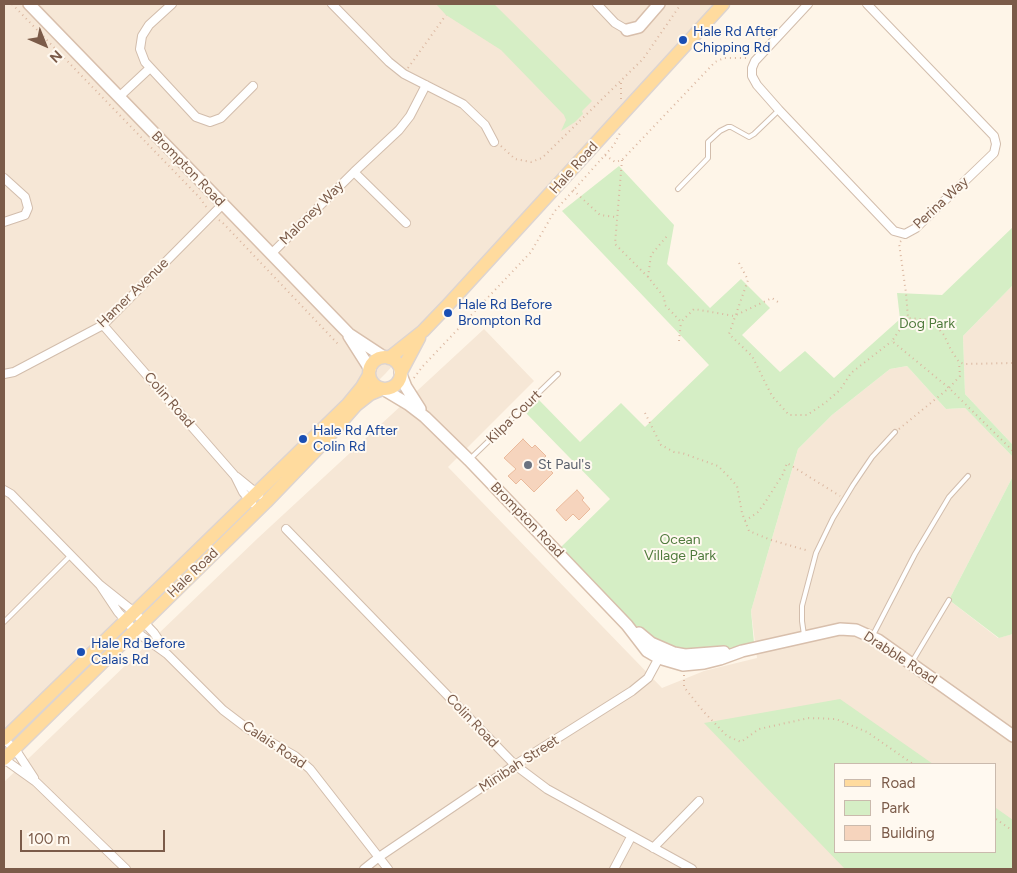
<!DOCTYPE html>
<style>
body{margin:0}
#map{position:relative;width:1017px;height:873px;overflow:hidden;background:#fef5e8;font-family:Figtree,sans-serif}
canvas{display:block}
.frame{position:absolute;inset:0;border:5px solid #7b5b49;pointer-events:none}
.legend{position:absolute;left:834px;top:763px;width:162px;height:90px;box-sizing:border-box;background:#fff9f0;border:1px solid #cabaad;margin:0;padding:6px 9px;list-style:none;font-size:15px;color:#7b5b49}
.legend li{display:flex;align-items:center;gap:10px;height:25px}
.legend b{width:25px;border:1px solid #cabaad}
.north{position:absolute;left:20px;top:20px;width:50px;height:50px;-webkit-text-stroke:4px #fff9f0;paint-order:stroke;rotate:136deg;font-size:14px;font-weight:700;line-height:20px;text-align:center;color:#7b5b49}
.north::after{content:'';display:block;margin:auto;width:18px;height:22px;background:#7b5b49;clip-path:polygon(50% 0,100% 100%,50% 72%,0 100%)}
.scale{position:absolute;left:20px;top:830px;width:145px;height:22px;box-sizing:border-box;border:2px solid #7b5b49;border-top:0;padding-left:6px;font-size:15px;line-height:18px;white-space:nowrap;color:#7b5b49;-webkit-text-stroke:4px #fff9f0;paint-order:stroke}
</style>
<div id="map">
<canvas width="1017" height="873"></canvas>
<div class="frame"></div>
<ul class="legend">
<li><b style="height:6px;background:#ffdb9e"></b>Road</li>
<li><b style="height:14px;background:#d5eec5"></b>Park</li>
<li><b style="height:14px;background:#f6d4bd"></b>Building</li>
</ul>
<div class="north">N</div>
<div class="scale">100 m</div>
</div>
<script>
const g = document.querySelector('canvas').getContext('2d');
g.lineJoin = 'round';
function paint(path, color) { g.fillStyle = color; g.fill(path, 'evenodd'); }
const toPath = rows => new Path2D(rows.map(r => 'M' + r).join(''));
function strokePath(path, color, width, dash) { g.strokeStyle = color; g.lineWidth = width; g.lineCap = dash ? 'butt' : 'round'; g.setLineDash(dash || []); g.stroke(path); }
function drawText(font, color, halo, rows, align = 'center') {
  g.font = font + ' Figtree,sans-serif'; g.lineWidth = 4; g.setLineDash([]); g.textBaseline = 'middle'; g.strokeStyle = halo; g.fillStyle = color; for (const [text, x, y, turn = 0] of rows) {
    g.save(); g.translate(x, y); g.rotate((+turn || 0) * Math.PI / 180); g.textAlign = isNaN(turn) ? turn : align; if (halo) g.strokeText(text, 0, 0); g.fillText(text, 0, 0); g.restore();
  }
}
const residential = toPath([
 [4,4,723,4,385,374,136,622,4,748],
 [1013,285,1013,445,965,394,963,336],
 [484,329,534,381,448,467,662,688,704,671,757,658,751,611,798,449,832,415,890,369,907,366,946,409,965,408,1013,457,1013,476,949,600,998,638,1013,634,1013,869,4,869,4,782,258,538],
 [836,764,996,764,996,852,836,852]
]);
const green = toPath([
 [436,4,494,4,592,101,582,111,583,114,575,122,561,131,566,120,564,115,501,50,446,15],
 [619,166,674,225,667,264,710,308,741,279,770,308,742,335,780,372,805,351,834,378,900,319,897,293,942,295,1013,227,1013,285,963,336,965,394,1013,445,1013,457,965,408,946,409,907,366,890,369,832,415,798,449,751,611,754,643,720,650,674,651,643,633,560,548,610,499,526,413,539,400,580,442,621,403,645,427,709,365,562,211],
 [1013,476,1013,634,999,638,949,600],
 [840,699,933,764,836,764,836,852,996,852,996,808,1013,820,1013,869,845,869,704,723]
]);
const building = toPath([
 [523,439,532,448,535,445,546,456,541,461,553,473,534,492,521,479,516,484,508,476,516,469,504,458,523,439],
 [577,490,584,498,582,500,590,509,579,520,573,514,566,521,556,510,577,490]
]);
const path = toPath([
 [12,4,200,198,207,208],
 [408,68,446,15],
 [621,99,621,81],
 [501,146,515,159,531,162,542,158,643,59,681,4],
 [605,155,614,145,621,131],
 [622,160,615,244,648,277,664,297,665,305,681,322,694,309,734,316,772,298,778,302],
 [573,190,600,215,616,217],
 [219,220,222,222,338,344],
 [901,241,899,243,906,293,908,318,931,320,944,335,951,350,959,362,964,364,1013,363],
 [739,263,748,280,729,334,752,356,772,396,789,415,807,415,825,403,840,390,851,373,892,341],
 [648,277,651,255,667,236],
 [908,318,892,341,949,388,1013,451],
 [679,341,681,322],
 [414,378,423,366,531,252,554,212,605,155,615,162,622,160,715,62,724,58,747,58],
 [645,413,661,445,674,452,682,453,718,466,728,476,737,486,742,513,749,531,771,540,809,551],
 [899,429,949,388,960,376,959,362],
 [745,521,758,512,766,501,783,474,787,463,840,496],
 [684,675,684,687,703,711,727,736,741,742,759,729,809,718,836,719,867,732,913,764],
 [996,819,1013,831]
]);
const lane = toPath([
 [678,189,708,158,708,142,720,131,728,127,731,127,749,137,754,134,779,110],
 [470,459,558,374],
 [4,622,71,555],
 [804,635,802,621,802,606,816,553,833,518,853,485,872,457,895,432],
 [873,635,915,554,949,497,968,476],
 [912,662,949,600]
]);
const street = toPath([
 [172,4,149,25,142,36,140,49,145,62,196,117,210,122,221,118,253,86],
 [332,4,389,62,404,74,463,104,485,125,494,142],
 [597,4,615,23,627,30],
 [808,4,755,61,752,68,752,76,757,85,779,110,894,231,905,234,916,228,994,153,996,144,994,136,867,4],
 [119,97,150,68],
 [354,172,406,223],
 [4,178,25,197,28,208,25,215,4,222],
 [271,254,354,172,399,130,410,116,426,85],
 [103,325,235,476,243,492,252,503],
 [4,374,14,372,103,325,222,205],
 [237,477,259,495],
 [4,490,11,494,100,585,134,612,154,633,164,648],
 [286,529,515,765,547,789,692,869],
 [100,585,118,612,135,631,167,654,223,710,248,729,295,756,310,769,388,869],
 [4,739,17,752,34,778],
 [4,761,8,762,36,782,126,869],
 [653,848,699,801],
 [364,869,379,857,515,765,632,691,648,678,661,654],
 [614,869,631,837]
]);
const secondary = toPath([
 [29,4,349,334,384,357],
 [627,30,639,27,659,4],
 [349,336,370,369],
 [400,372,406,387,420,409],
 [383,389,408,404,425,417,469,460,627,625,647,651,659,658,683,665,704,663,720,659,742,651,840,629,856,630,878,640,1013,736],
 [639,633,651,643,674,653,685,655,724,652]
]);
const primary = toPath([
 '369 373a16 16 0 1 1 32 0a16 16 0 1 1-32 0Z',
 [389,358,423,331,446,307,723,4],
 [401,372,419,338],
 [4,739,348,404,362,387,369,375],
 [4,759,266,502,319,447,356,405,370,394,382,389]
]);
const markers = [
 [683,40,5,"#1a4fb4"],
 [448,313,5,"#1a4fb4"],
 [303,439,5,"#1a4fb4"],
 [528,465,5,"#6b7280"],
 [81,652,5,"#1a4fb4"]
];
const transitNames = [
 ["Hale Rd After",693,32],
 ["Chipping Rd",693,48],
 ["Hale Rd Before",458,305],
 ["Brompton Rd",458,321],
 ["Hale Rd After",313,431],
 ["Colin Rd",313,447],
 ["Hale Rd Before",91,644],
 ["Calais Rd",91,660]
];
const streetNames = [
 ["Hale Road",574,168,-48],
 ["Brompton Road",188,169,46],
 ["Perina Way",941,203,-43],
 ["Maloney Way",312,213,-45],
 ["Hamer Avenue",133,293,-44],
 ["Colin Road",169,400,49],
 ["Kilpa Court",514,417,-44],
 ["Brompton Road",527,520,46],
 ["Hale Road",193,573,-44],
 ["Drabble Road",900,658,33],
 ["Colin Road",472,721,46],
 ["Calais Road",274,745,34],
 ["Minibah Street",519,764,-33]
];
const parkNames = [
 ["Dog Park",927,324],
 ["Ocean",680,540],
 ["Village Park",680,556]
];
const worshipNames = [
 ["St Paul's",538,465]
];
paint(residential, '#f6e7d6');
paint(green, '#d5eec5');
paint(building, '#f6d4bd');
strokePath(building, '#eaba9c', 1);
strokePath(lane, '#d2bdac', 6);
strokePath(street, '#d2bdac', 10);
strokePath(secondary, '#d8bfac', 14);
strokePath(primary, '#ddd4d0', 15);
strokePath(path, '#dbb7a0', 2, [1, 4]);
strokePath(lane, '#fff', 4);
strokePath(street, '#fff', 8);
strokePath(secondary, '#fff', 11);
strokePath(primary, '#ffdb9e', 12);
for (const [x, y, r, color] of markers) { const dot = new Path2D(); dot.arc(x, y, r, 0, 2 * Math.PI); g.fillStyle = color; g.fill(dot); strokePath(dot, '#fff9f0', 2); }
drawText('14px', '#164399', '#fff9f0', transitNames, 'left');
drawText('14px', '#7b5b49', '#fff9f0', streetNames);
drawText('14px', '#507b3d', '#fff9f0', parkNames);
drawText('14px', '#5b616d', '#fff9f0', worshipNames, 'left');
</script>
